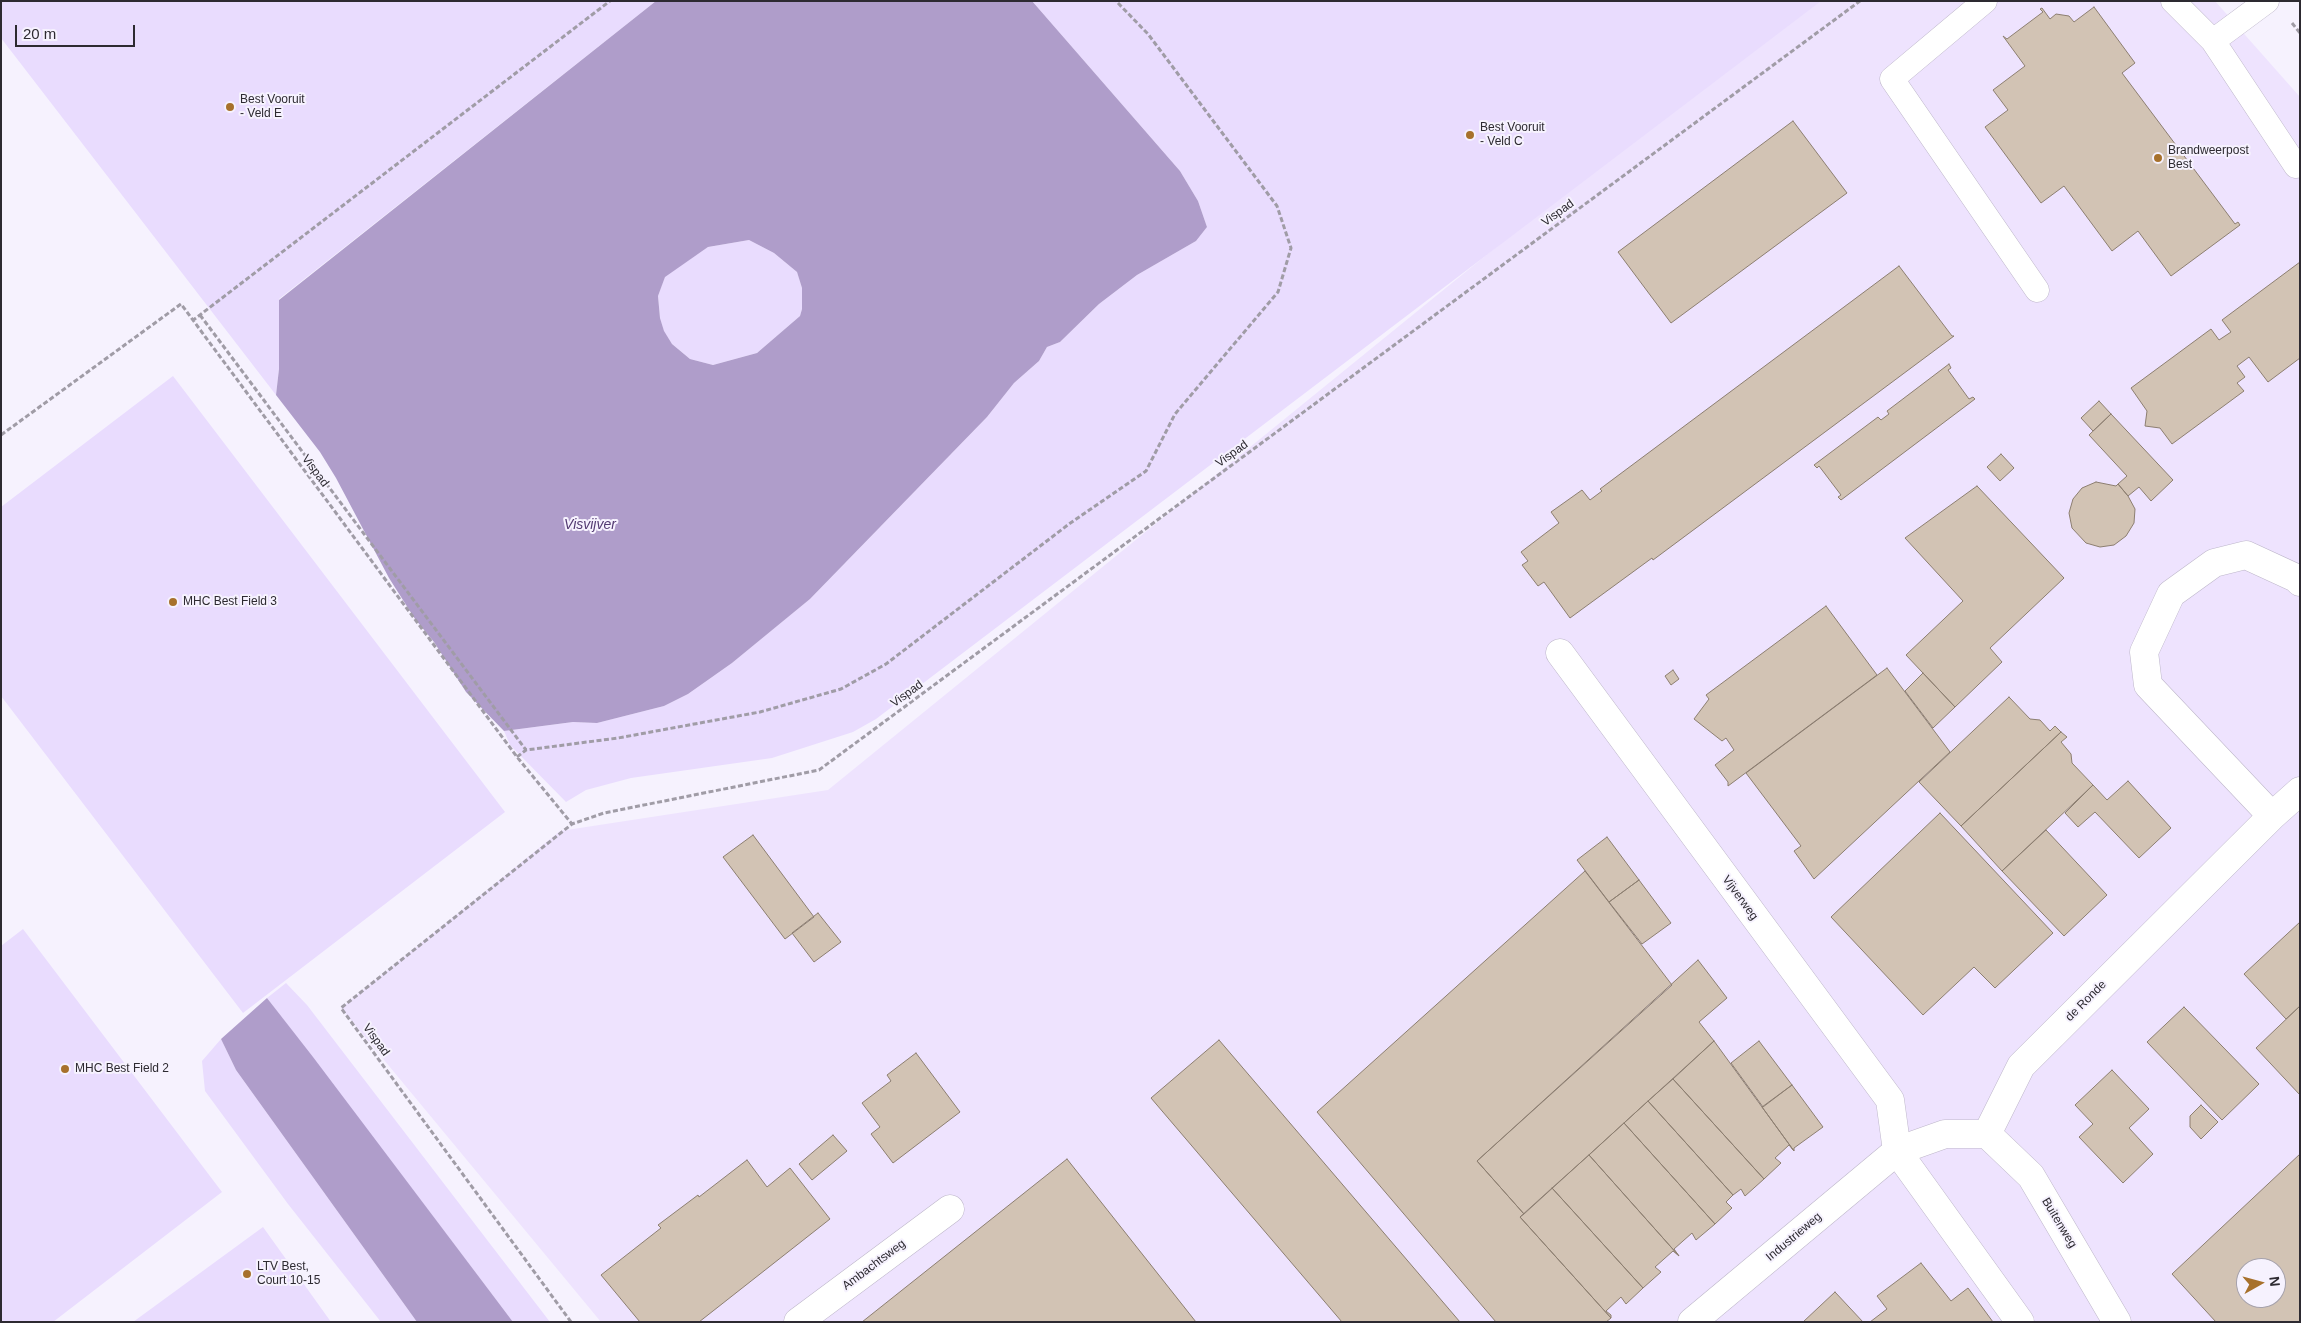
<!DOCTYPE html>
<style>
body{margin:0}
#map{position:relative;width:2301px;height:1323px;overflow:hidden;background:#f6f2fe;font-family:Arial,sans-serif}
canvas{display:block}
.frame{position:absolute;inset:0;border:2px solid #2d2a31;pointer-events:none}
.north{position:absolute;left:2236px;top:1258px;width:50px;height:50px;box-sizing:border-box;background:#f6f2fe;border:1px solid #a6a2ac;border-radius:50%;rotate:83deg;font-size:14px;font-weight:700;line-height:20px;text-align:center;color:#2d2a31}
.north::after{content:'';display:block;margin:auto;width:18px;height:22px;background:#a7712c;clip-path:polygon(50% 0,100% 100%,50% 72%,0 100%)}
.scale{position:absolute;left:15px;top:25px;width:120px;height:22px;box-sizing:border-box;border:2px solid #2d2a31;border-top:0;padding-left:6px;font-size:15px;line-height:18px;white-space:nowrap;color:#2d2a31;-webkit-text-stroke:4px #f6f2fe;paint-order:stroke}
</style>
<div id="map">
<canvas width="2301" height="1323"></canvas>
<div class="frame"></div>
<div class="north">N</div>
<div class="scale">20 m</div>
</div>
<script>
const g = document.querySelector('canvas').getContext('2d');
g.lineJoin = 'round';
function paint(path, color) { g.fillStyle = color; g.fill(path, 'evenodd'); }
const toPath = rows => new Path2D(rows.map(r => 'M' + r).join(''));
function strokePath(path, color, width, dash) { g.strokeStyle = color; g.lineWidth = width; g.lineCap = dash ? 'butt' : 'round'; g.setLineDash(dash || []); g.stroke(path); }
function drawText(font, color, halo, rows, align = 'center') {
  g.font = font + ' Arial,sans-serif'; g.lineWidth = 4; g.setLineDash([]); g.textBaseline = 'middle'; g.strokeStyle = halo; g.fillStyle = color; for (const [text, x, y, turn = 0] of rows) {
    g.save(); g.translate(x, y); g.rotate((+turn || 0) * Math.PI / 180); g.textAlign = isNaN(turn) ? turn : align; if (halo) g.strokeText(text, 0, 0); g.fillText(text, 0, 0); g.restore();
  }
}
const built = toPath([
 [1799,1,2215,1,2300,97,2300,1322,601,1322,341,1008,560,831,828,790],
 [2246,1268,2276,1268,2276,1298,2246,1298]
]);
const green = toPath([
 [1,1,656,1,279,299,279,369,276,395,1,38],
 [1032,1,1821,1,876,719,853,732,772,758,631,778,586,790,566,802,510,745,504,731,573,722,597,723,664,706,688,694,732,663,810,599,987,417,1014,383,1039,361,1047,347,1060,342,1099,304,1137,275,1196,241,1207,227,1198,201,1180,171],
 [749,240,774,253,797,272,802,288,802,309,800,316,757,353,713,365,690,359,672,344,664,332,660,318,658,296,665,276,708,247],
 [173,376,505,812,243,1013,1,696,1,507],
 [23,929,222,1192,53,1322,1,1322,1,946],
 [286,983,307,1005,550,1322,513,1322,267,998],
 [221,1039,236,1070,417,1322,381,1322,288,1204,205,1091,202,1061],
 [263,1227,331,1322,133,1322]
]);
const water = toPath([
 [656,1,1032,1,1180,171,1198,201,1207,227,1196,241,1137,275,1099,304,1060,342,1047,347,1039,361,1014,383,987,417,810,599,732,663,688,694,664,706,597,723,573,722,504,731,466,692,434,642,415,619,389,578,336,478,320,452,276,395,279,369,279,300],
 [749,240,774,253,797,272,802,288,802,309,800,316,757,353,713,365,690,359,672,344,664,331,660,318,658,296,665,277,708,247],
 [267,998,313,1057,513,1322,417,1322,236,1070,221,1039]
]);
const building = toPath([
 [2094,7,2135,63,2122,73,2235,224,2238,222,2240,225,2171,276,2138,231,2112,251,2064,186,2041,203,1985,127,2008,110,1993,90,2025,66,2003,36,2007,39,2043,12,2040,9,2042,8,2050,19,2056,14,2069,16,2074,22,2094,7],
 [1793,121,1847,193,1671,323,1618,252,1793,121],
 [2300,262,2300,358,2268,382,2249,357,2237,366,2245,377,2237,383,2244,391,2172,444,2160,428,2145,426,2147,411,2131,388,2211,329,2219,340,2231,332,2222,320,2300,262],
 [1899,266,1952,336,1954,336,1653,560,1652,558,1570,618,1544,582,1538,586,1522,565,1528,561,1521,552,1559,523,1551,512,1582,490,1590,500,1602,491,1600,489,1899,266],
 [1949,364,1951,368,1948,370,1969,399,1973,397,1975,399,1841,500,1838,497,1841,495,1819,466,1817,468,1814,465,1878,417,1881,420,1889,414,1887,411,1949,364],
 [2099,401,2111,414,2093,431,2081,418,2099,401],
 [2111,414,2173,480,2151,501,2139,487,2128,496,2118,484,2127,476,2089,435,2111,414],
 [2001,454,2014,468,2000,481,1987,467,2001,454],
 [2096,482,2116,486,2118,484,2128,496,2135,509,2134,523,2126,536,2114,545,2100,547,2086,543,2072,528,2069,513,2073,499,2082,488,2096,482],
 [1977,486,2064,578,1990,648,2002,662,1955,707,1906,655,1963,601,1905,538,1977,486],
 [1826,606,1877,675,1728,786,1728,782,1715,765,1734,750,1726,738,1722,741,1694,719,1709,699,1706,695,1826,606],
 [1887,668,1950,752,1814,879,1794,851,1801,846,1746,773,1887,668],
 [1673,670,1679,679,1671,685,1665,676,1673,670],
 [1923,673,1955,707,1933,728,1905,691,1923,673],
 [2009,697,2030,719,2040,720,2050,731,2055,726,2061,732,1961,826,1919,782,2009,697],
 [2061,732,2067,737,2061,742,2071,754,2072,763,2093,785,2002,871,1961,826,2061,732],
 [2128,781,2171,828,2139,858,2095,812,2078,827,2065,813,2093,785,2107,800,2128,781],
 [1940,813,2053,933,1995,988,1974,967,1923,1015,1831,917,1940,813],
 [2046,830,2107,895,2064,936,2002,871,2046,830],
 [753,835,814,917,785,939,723,857,753,835],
 [1607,837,1639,880,1609,902,1577,860,1607,837],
 [1585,871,1672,985,1477,1161,1524,1214,1520,1217,1611,1318,1606,1322,1496,1322,1317,1112,1585,871],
 [1639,880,1671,923,1642,944,1609,902,1639,880],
 [818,913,841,942,814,962,792,933,818,913],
 [2300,922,2300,1006,2286,1019,2244,974,2300,922],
 [1698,960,1727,998,1699,1022,1714,1041,1524,1214,1477,1161,1698,960],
 [2300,1006,2300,1095,2256,1048,2300,1006],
 [2184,1007,2259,1084,2222,1120,2147,1042,2184,1007],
 [1219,1040,1460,1322,1342,1322,1151,1098,1219,1040],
 [1714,1041,1794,1151,1789,1145,1775,1158,1781,1163,1764,1179,1673,1079,1714,1041],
 [1759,1041,1792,1085,1763,1107,1731,1063,1759,1041],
 [916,1053,960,1112,893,1163,871,1134,880,1127,862,1103,891,1081,887,1075,916,1053],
 [2112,1070,2149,1109,2129,1128,2153,1154,2123,1183,2079,1137,2093,1124,2075,1105,2112,1070],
 [1673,1079,1764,1179,1745,1196,1741,1189,1733,1195,1648,1101,1673,1079],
 [1792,1085,1823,1127,1794,1148,1794,1151,1762,1107,1792,1085],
 [1648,1101,1733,1195,1726,1202,1732,1208,1715,1224,1624,1123,1648,1101],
 [2201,1105,2218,1122,2201,1139,2190,1127,2190,1116,2201,1105],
 [1624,1123,1715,1224,1696,1240,1692,1233,1674,1249,1679,1256,1589,1155,1624,1123],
 [833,1135,847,1151,812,1180,799,1164,833,1135],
 [2300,1154,2300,1322,2216,1322,2172,1274,2300,1154],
 [2246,1268,2276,1268,2276,1298,2246,1298,2246,1268],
 [1589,1155,1679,1256,1673,1251,1655,1267,1661,1272,1643,1288,1552,1188,1589,1155],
 [1067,1159,1196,1322,862,1322,1067,1159],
 [747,1160,767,1187,790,1168,830,1219,699,1322,640,1322,601,1275,661,1228,658,1225,698,1195,699,1197,747,1160],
 [1552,1188,1643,1288,1626,1304,1621,1297,1606,1311,1611,1315,1611,1318,1520,1217,1552,1188],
 [1921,1263,1951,1301,1968,1288,1993,1322,1870,1322,1887,1309,1877,1296,1921,1263],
 [1835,1292,1863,1322,1803,1322,1835,1292]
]);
const path = toPath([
 [2292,23,2300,33],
 [200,315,526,750],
 [192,321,610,1],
 [1,435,181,304,517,757,572,824],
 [517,757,526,750,618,738,760,712,841,689,886,664,1069,524,1146,471,1175,414,1278,292,1291,248,1277,206,1148,34,1116,1],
 [571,1322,341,1008,572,824,604,813,819,770,1860,1]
]);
const service = toPath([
 [1985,1,1892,79,2037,290],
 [2173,1,2213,41],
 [2267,1,2213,41,2296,166]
]);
const minor = toPath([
 [1560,653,1890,1100,1897,1151,2020,1322],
 [2272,816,2148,685,2144,652,2171,594,2214,563,2246,555,2296,578,2300,582],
 [1987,1134,2021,1066,2272,816,2300,791],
 [798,1322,950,1209]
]);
const tertiary = toPath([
 [1692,1322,1897,1151,1945,1134,1987,1134,2031,1176,2117,1322]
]);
const markers = [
 [230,107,5,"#a7712c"],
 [1470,135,5,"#a7712c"],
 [2158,158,5,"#a7712c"],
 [173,602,5,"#a7712c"],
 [65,1069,5,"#a7712c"],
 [247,1274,5,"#a7712c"]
];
const poiNames = [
 ["Best Vooruit",240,100],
 ["- Veld E",240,114],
 ["Best Vooruit",1480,128],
 ["- Veld C",1480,142],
 ["Brandweerpost",2168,151],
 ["Best",2168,165],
 ["MHC Best Field 3",183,602],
 ["MHC Best Field 2",75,1069],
 ["LTV Best,",257,1267],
 ["Court 10-15",257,1281]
];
const streetNames = [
 ["Vispad",1558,213,-36],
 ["Vispad",1232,454,-36],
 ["Vispad",315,471,53],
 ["Vispad",907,694,-36],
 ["Vijverweg",1740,898,54],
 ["de Ronde",2086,1001,-45],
 ["Vispad",376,1040,54],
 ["Buitenweg",2059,1223,59],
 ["Industrieweg",1794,1237,-40],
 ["Ambachtsweg",874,1265,-37]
];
const waterNames = [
 ["Visvijver",590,525]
];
paint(built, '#eee3fe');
paint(green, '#e9dcfe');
paint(water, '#af9dca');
paint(building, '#d2c3b4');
strokePath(building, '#8d7f71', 1);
strokePath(service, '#beb7ca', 25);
strokePath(minor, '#beb7ca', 29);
strokePath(tertiary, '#beb7ca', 29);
strokePath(path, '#a09ca6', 3, [5, 2.5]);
strokePath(service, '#fff', 24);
strokePath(minor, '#fff', 28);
strokePath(tertiary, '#fff', 28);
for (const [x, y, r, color] of markers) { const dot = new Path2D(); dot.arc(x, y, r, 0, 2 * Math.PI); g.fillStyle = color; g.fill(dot); strokePath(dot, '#f6f2fe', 2); }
drawText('12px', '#2d2a31', '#f6f2fe', poiNames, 'left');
drawText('12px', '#2d2a31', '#f6f2fe', streetNames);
drawText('italic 14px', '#533a72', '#f6f2fe', waterNames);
</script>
